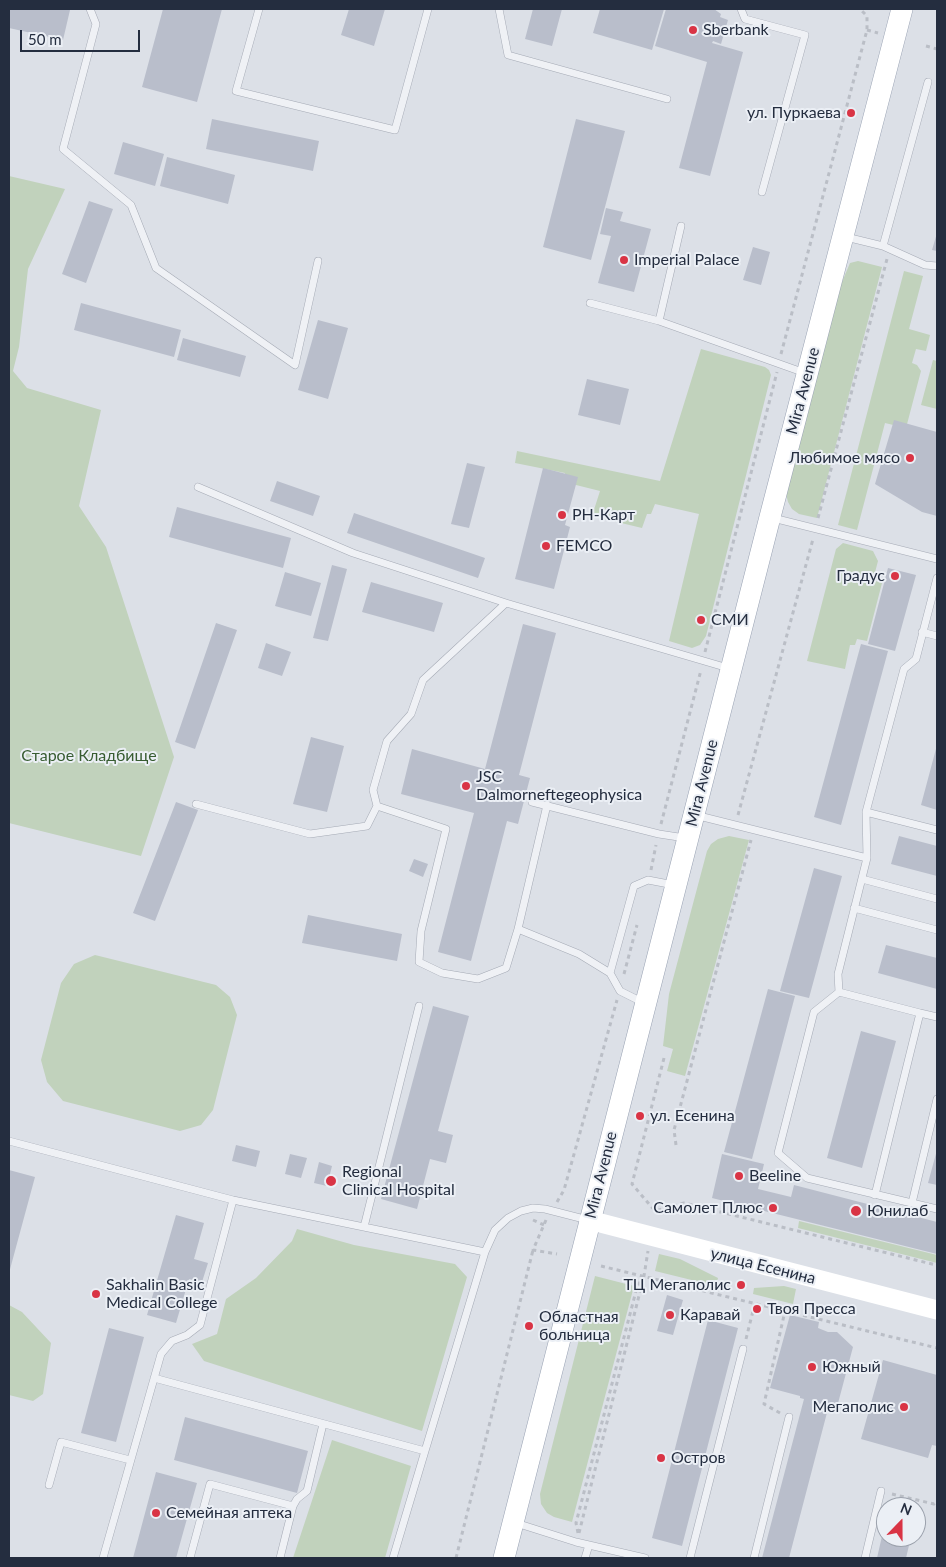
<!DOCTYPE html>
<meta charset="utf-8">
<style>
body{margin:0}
#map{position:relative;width:946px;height:1567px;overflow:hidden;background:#dce0e7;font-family:Lato,sans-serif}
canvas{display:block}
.frame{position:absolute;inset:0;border:10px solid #242d3f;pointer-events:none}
.north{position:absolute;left:876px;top:1497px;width:50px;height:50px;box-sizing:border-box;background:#ebeff5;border:1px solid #9ba1ac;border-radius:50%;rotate:22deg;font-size:14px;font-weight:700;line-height:20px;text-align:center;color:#242d3f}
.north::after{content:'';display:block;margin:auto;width:18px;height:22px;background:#d93445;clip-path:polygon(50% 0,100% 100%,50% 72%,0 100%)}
.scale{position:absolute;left:20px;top:30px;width:120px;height:22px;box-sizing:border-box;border:2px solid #242d3f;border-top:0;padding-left:6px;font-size:15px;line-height:18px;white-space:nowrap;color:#242d3f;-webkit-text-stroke:4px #ebeff5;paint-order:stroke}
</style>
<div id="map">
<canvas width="946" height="1567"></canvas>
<div class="frame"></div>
<div class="north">N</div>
<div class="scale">50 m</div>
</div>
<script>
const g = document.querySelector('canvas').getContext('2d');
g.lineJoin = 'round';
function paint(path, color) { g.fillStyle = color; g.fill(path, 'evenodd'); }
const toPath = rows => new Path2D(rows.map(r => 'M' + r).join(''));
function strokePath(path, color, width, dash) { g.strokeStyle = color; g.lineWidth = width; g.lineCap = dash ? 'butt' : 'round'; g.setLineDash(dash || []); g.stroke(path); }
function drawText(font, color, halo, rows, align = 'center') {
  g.font = font + ' Lato,sans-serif'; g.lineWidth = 4; g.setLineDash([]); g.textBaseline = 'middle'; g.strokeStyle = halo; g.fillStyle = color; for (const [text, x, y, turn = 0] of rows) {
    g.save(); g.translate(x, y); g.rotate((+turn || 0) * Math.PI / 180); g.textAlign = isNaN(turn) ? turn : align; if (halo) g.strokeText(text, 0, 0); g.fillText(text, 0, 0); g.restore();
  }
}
const green = toPath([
 [9,176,65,189,28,269,19,347,13,371,27,388,101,410,79,506,106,547,174,757,141,856,9,823],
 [858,261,882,267,817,518,799,514,792,509,788,502,786,494,839,289,850,263],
 [904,271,923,276,909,329,930,335,926,351,916,349,912,363,917,365,921,371,906,428,885,423,857,530,838,525],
 [701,349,765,367,769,370,771,375,706,636,700,645,692,648,669,641,699,514,655,504,651,514,647,514,642,528,592,516,600,491,564,482,565,473,515,463,517,451,660,481],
 [933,360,937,361,937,409,921,405],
 [843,543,873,551,878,561,873,580,882,583,867,641,857,639,855,645,850,645,845,669,807,661,836,549],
 [729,836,749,840,685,1076,667,1071,673,1049,663,1046,669,994,707,851,711,844,718,839],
 [95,955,216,985,230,997,237,1015,213,1110,201,1125,180,1131,63,1101,47,1082,41,1060,61,983,74,964],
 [799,1221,937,1255,937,1263,798,1228],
 [297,1229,354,1245,455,1264,467,1277,422,1431,204,1361,192,1344,217,1334,226,1299,256,1278,292,1241],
 [659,1254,680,1259,718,1278,716,1286,655,1271],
 [595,1276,634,1286,572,1522,554,1517,547,1513,541,1504,540,1494],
 [784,1286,796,1289,793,1304,753,1294,754,1288],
 [9,1305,22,1312,51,1343,43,1394,33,1401,9,1395],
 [332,1440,411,1466,385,1558,293,1558]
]);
const building = toPath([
 [9,9,70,10,63,40,9,28],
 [163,9,222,9,197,102,142,87],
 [349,9,385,9,374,46,341,35],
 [533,9,562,9,552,46,525,39],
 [600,9,664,9,652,50,593,33],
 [666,9,714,9,721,14,720,17,728,20,721,44,713,41,712,43,743,52,710,176,679,168,707,62,655,46],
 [212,119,319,141,313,171,206,149],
 [576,119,625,131,591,260,543,247],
 [123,142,164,154,155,186,114,174],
 [167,157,235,175,228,204,160,186],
 [89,201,113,209,86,283,62,274],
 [606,208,623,212,620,221,651,229,634,292,598,283,611,236,600,234],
 [937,233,937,251,932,250],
 [753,247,770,252,761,285,743,280],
 [81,303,181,330,174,357,74,330],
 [318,320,348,328,328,399,298,390],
 [183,338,246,356,240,377,177,360],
 [587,379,629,389,620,425,578,415],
 [894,420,937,432,937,516,922,512,875,484],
 [467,463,485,467,469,528,451,524],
 [543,468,578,477,565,525,570,527,554,589,515,579],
 [277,481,320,496,313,516,270,501],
 [177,507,291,538,283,568,169,537],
 [354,513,485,558,478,578,347,533],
 [332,565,347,569,328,641,313,638],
 [888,568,916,575,895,651,868,644],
 [285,572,321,583,311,616,275,606],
 [371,582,443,603,434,632,362,612],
 [216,623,237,630,195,749,175,742],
 [523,624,556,633,519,775,530,778,518,824,507,821,471,961,438,952,474,813,401,794,412,749,485,769],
 [266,643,291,652,282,676,258,668],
 [861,644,888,651,841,825,814,817],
 [311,737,344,746,327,812,293,804],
 [937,745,937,810,921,805],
 [176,802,198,810,155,921,133,913],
 [899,836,937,846,937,876,891,864],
 [414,859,428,864,423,877,409,871],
 [814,868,842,876,809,998,780,991],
 [308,915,402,934,397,961,302,943],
 [886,945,937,958,937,989,878,973],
 [768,989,795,996,752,1159,724,1152],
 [433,1006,469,1016,438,1131,453,1135,446,1163,430,1159,417,1209,381,1199],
 [861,1031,896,1041,862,1168,827,1158],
 [236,1145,260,1151,256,1167,232,1161],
 [937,1150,937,1185,928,1183],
 [290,1154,307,1158,301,1178,285,1174],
 [722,1154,764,1164,758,1189,791,1197,794,1185,937,1222,937,1254,712,1198],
 [319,1162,332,1166,327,1186,314,1183],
 [9,1170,35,1177,9,1273],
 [176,1215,204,1223,194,1259,208,1263,202,1282,189,1279,176,1323,147,1315],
 [667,1295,683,1300,673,1335,657,1331],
 [790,1315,819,1322,818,1328,828,1332,837,1332,853,1347,837,1407,829,1405,789,1558,762,1558,804,1399,800,1398,800,1396,770,1388],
 [708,1320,738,1328,682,1546,652,1538],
 [109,1328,144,1337,116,1442,81,1433],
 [883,1360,937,1375,937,1446,932,1445,928,1458,861,1439],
 [185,1417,308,1451,297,1493,174,1460],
 [156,1472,197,1483,176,1558,133,1558],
 [885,1523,886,1537,911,1537,906,1558,877,1558]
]);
const path = toPath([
 [867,30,878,33],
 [926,46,937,49],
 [781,354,867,30,867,16,860,9],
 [818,518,887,259],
 [705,652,777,372],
 [738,815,813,539],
 [661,824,701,670],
 [651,870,656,845],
 [624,974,637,925],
 [664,1058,632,1184,655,1211,684,1203,936,1265],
 [676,1145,674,1130,751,840],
 [557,1202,564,1190,617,1000],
 [533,1220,544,1225],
 [546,1220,533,1250,557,1254],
 [601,1266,937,1348],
 [746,1339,755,1303],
 [780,1413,764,1404,785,1311],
 [892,1494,934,1504,937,1502],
 [578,1533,576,1523,637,1287,642,1279],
 [579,1533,644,1276,648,1251],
 [456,1558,533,1250]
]);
const lane = toPath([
 [90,9,96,24,63,149,131,205,156,268,295,365,318,261],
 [259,9,236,91,395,130,428,9],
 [499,9,508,55,667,99],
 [741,9,745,19,805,35,762,192],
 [846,237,883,246,925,265,937,266],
 [883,246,928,82],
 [590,303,659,321,805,373],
 [659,321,681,226],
 [198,487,353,553,506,603],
 [773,518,937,559],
 [922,632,937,636],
 [532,802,659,834,685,838],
 [196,804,310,834,367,826,377,806],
 [866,812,937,830],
 [695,815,867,858,838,974,839,992,814,1012,778,1153,807,1178,937,1209],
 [867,858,866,812,904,669,916,659,937,578],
 [862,879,937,899],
 [854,908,937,930],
 [518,929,547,805],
 [610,973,634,886,648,880,674,885],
 [839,992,920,1013,875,1195],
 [642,1002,620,991,610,973,579,954,518,929,506,968,478,979,442,973,419,962,421,931,446,829,377,806,373,790,387,741,411,714,423,680,506,603,728,668],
 [920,1013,937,1017],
 [9,1141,233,1200,485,1252],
 [912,1203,937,1099],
 [364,1227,419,1006],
 [154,1378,425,1451,485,1252,495,1230,508,1218,521,1211,533,1208,545,1209,588,1220],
 [49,1485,61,1442,130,1460],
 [293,1506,297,1499,307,1491,323,1424],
 [516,1523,576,1542,645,1558],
 [103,1558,161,1354,172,1341,187,1335,200,1325,233,1200],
 [190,1558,210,1484,293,1506,280,1558],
 [393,1558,425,1451],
 [585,1558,589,1545],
 [690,1558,743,1349],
 [754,1558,789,1417],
 [865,1558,881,1491]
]);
const secondary = toPath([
 [589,1220,937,1310]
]);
const primary = toPath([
 [504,1558,770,517,902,9]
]);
const markers = [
 [693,30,5,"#d93445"],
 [851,113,5,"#d93445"],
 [624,260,5,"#d93445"],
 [910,458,5,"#d93445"],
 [562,515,5,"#d93445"],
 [546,546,5,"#d93445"],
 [895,576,5,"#d93445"],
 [701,620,5,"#d93445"],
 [466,786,5,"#d93445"],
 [640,1116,5,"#d93445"],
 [739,1176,5,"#d93445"],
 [331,1181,6,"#d93445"],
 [773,1208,5,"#d93445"],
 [856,1211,6,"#d93445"],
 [741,1285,5,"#d93445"],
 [96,1294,5,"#d93445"],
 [757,1309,5,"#d93445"],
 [670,1315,5,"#d93445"],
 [529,1326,5,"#d93445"],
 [812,1367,5,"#d93445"],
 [904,1407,5,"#d93445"],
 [661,1458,5,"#d93445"],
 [156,1513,5,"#d93445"]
];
const poiNames = [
 ["Sberbank",703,30],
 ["ул. Пуркаева",841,113,"right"],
 ["Imperial Palace",634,260],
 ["Любимое мясо",900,458,"right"],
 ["РН-Карт",572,515],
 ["FEMCO",556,546],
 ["Градус",885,576,"right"],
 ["СМИ",711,620],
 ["JSC",476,777],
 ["Dalmorneftegeophysica",476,795],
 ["ул. Есенина",650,1116],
 ["Regional",342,1172],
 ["Clinical Hospital",342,1190],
 ["Beeline",749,1176],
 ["Самолет Плюс",763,1208,"right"],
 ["Юнилаб",867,1211],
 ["Sakhalin Basic",106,1285],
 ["Medical College",106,1303],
 ["ТЦ Мегаполис",731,1285,"right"],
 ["Твоя Пресса",767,1309],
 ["Каравай",680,1315],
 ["Областная",539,1317],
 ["больница",539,1335],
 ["Южный",822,1367],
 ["Мегаполис",894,1407,"right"],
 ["Остров",671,1458],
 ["Семейная аптека",166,1513]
];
const streetNames = [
 ["Mira Avenue",803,391,-75],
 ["Mira Avenue",702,783,-76],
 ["Mira Avenue",601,1175,-76],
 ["улица Есенина",763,1266,14]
];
const parkNames = [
 ["Старое Кладбище",89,756]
];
paint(green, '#c1d2bc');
paint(building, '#b9becb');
strokePath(lane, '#a5aab5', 8);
strokePath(primary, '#9aa3b4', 22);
strokePath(path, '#babec6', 3, [4, 4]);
strokePath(lane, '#eff1f5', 7);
strokePath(secondary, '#fff', 19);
strokePath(primary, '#fff', 21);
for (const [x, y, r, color] of markers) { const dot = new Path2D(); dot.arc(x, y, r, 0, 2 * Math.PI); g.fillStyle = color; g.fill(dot); strokePath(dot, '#ebeff5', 2); }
drawText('16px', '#242d3f', '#ebeff5', poiNames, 'left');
drawText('16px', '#242d3f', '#ebeff5', streetNames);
drawText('16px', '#375c31', '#ebeff5', parkNames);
</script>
